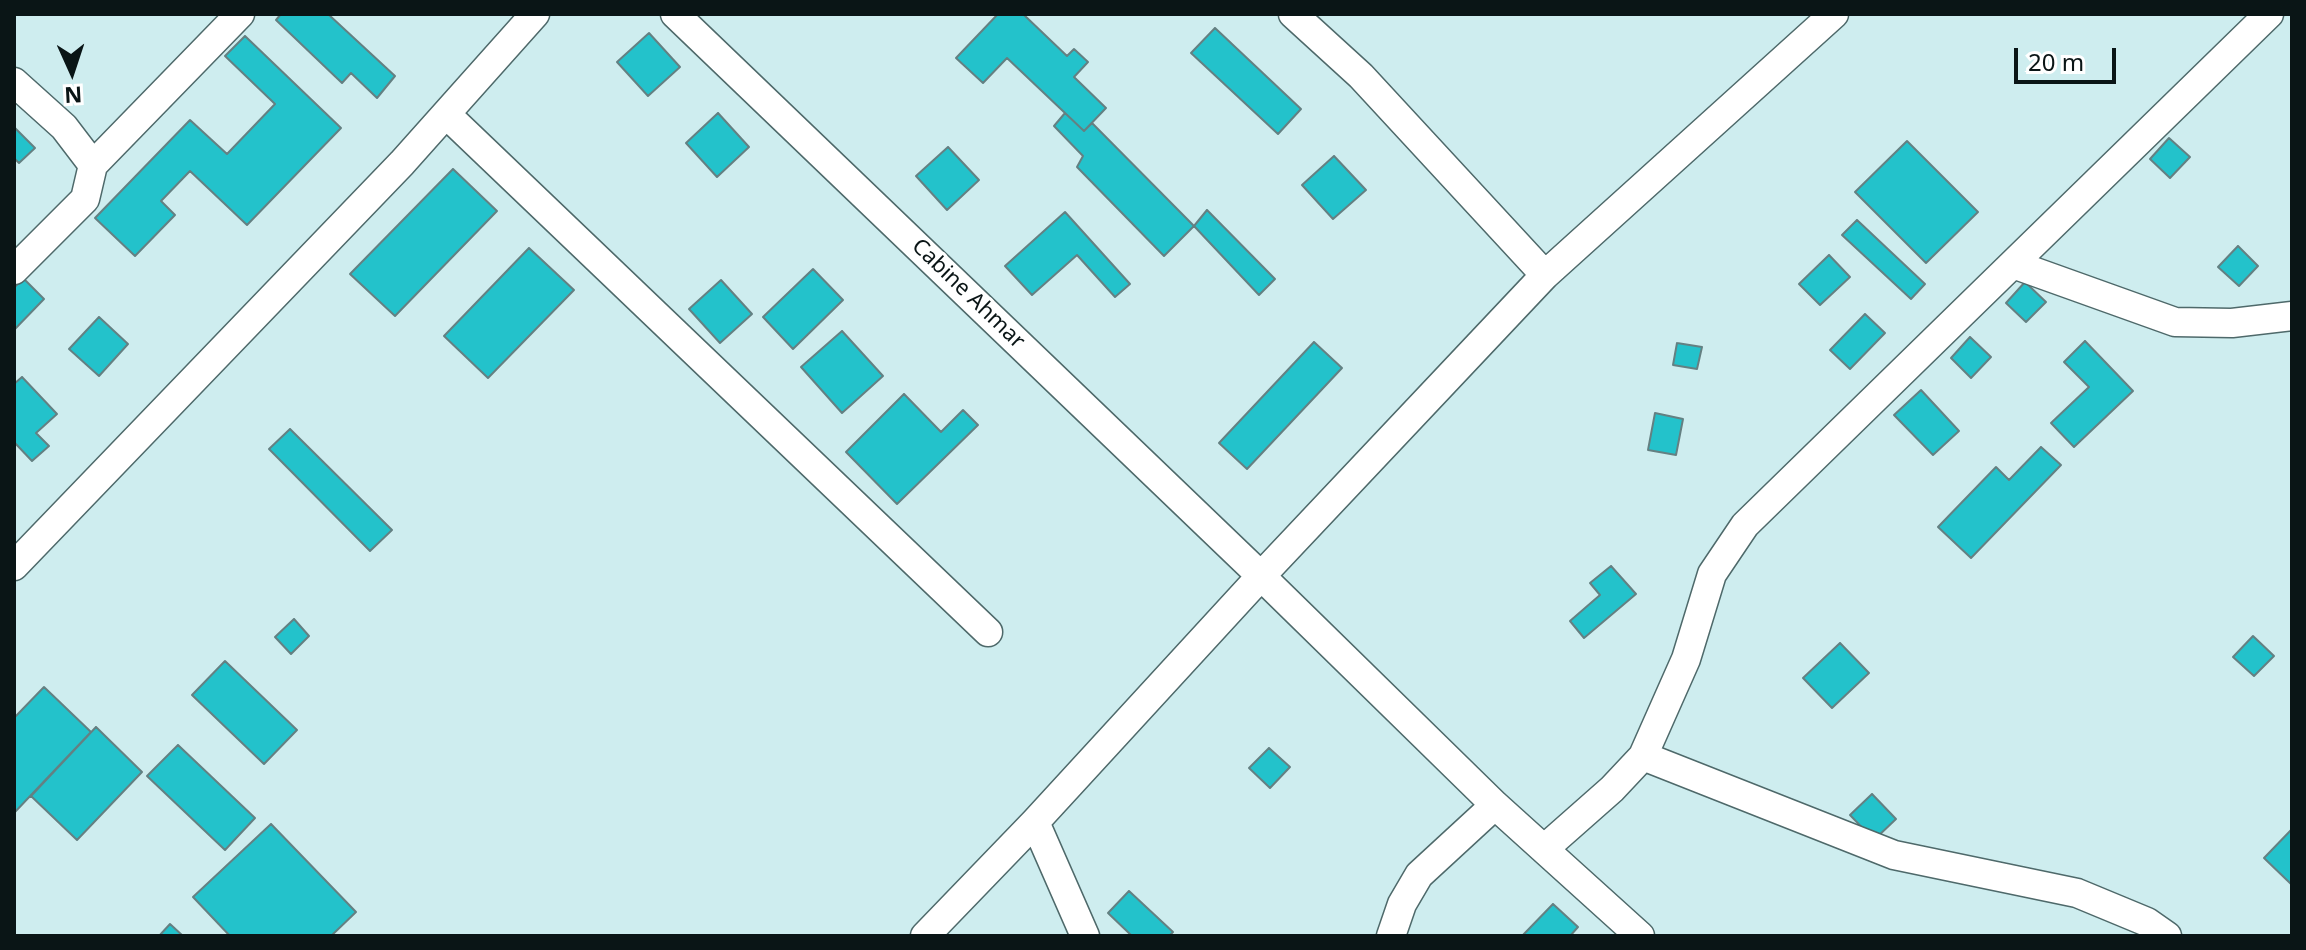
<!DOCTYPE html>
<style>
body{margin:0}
#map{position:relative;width:2306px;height:950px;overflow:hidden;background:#ceedef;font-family:"Noto Sans",sans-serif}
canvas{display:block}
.frame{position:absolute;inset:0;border:16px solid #0a1516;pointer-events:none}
.north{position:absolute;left:32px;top:32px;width:80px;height:80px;-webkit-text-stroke:6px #fff;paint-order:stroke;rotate:177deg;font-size:22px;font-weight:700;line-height:32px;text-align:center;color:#0a1516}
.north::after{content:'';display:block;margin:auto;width:28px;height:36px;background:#0a1516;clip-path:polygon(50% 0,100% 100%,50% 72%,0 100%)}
.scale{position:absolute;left:2014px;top:48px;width:102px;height:36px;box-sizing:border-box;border:4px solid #0a1516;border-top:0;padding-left:10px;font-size:24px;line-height:28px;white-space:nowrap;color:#0a1516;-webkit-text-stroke:6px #fff;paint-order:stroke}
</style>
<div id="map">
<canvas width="2306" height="950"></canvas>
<div class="frame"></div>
<div class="north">N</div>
<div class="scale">20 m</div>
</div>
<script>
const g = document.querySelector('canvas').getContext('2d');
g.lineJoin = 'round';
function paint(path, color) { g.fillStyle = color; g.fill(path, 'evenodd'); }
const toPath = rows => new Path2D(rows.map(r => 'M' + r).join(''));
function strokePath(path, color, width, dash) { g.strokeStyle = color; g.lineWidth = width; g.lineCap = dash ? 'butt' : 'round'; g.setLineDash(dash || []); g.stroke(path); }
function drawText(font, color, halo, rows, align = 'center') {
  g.font = font + ' "Noto Sans",sans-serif'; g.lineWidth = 6; g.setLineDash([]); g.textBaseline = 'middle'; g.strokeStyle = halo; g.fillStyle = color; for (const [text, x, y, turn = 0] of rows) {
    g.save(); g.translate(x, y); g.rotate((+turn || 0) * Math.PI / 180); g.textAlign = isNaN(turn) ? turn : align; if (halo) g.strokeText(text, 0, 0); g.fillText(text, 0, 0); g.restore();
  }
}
const building = toPath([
 [281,14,328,14,395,76,377,98,351,73,342,83,276,20,281,14],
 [998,14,1023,14,1067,56,1074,49,1088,62,1074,77,1106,108,1084,131,1007,58,983,83,956,58,998,14],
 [1215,28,1301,109,1278,134,1191,53,1215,28],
 [649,33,680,67,648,96,617,62,649,33],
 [245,36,341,128,247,225,190,171,161,201,175,215,135,256,95,218,190,120,227,154,275,104,225,56,245,36],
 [718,113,749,147,717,177,686,143,718,113],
 [1065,113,1084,131,1092,123,1194,226,1164,256,1077,167,1083,156,1054,126,1065,113],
 [14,127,35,148,19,163,14,158,14,127],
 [2169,138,2190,157,2170,178,2150,159,2169,138],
 [1907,141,1978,212,1926,263,1855,192,1907,141],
 [948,147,979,180,947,210,916,176,948,147],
 [1334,156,1366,190,1333,219,1302,185,1334,156],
 [453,169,497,211,395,316,350,274,453,169],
 [1207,210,1275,279,1259,295,1194,226,1207,210],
 [1065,212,1130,284,1115,297,1077,255,1032,295,1005,266,1065,212],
 [1857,220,1925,284,1911,299,1842,235,1857,220],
 [2238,246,2258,266,2239,286,2218,267,2238,246],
 [529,248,574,290,488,378,444,336,529,248],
 [1829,255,1850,277,1820,305,1799,284,1829,255],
 [813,269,843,300,793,349,763,317,813,269],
 [23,278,44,299,14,330,14,288,23,278],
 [721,280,752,314,720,343,689,309,721,280],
 [2025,282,2046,302,2026,322,2006,303,2025,282],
 [1865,314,1885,333,1850,369,1830,350,1865,314],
 [99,317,128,344,99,376,69,349,99,317],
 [842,331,883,376,842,413,801,367,842,331],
 [1970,337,1991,357,1971,378,1951,358,1970,337],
 [2085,341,2133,391,2074,447,2051,423,2089,387,2064,362,2085,341],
 [1314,342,1342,368,1247,469,1219,443,1314,342],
 [1677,343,1702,347,1697,369,1673,365,1677,343],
 [22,377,57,414,36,433,49,446,32,461,14,442,14,384,22,377],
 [1921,390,1959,431,1933,455,1894,415,1921,390],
 [904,394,941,432,963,410,978,425,897,504,846,452,904,394],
 [1655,413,1683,419,1676,455,1648,450,1655,413],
 [290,429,392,530,370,551,269,449,290,429],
 [2041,447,2061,465,1971,558,1938,527,1996,467,2009,480,2041,447],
 [1611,566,1636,594,1584,638,1570,621,1600,595,1590,583,1611,566],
 [294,619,309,636,291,654,275,637,294,619],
 [2253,636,2274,656,2254,676,2233,657,2253,636],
 [1840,643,1869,673,1832,708,1803,678,1840,643],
 [225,661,297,730,264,764,192,695,225,661],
 [44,687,91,732,14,813,14,718,44,687],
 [96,727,142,772,77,840,31,796,96,727],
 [178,745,255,818,225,850,147,776,178,745],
 [1269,748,1290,767,1270,788,1249,768,1269,748],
 [1872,794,1896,819,1874,840,1850,815,1872,794],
 [271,824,356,912,331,936,230,936,193,897,271,824],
 [2292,829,2292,885,2264,858,2292,829],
 [1129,891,1173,932,1169,936,1132,936,1108,913,1129,891],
 [1553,904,1578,927,1570,936,1522,936,1553,904],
 [170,924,183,936,159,936,170,924]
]);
const minor = toPath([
 [675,14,1261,576,1495,805,1640,936],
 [1293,14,1361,76,1545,275],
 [14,82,64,127,93,165,85,199,14,270],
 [446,114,988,632],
 [93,165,240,14],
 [2013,264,2175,322,2232,323,2292,316],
 [14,566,402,163,535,14],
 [1643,756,1894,855,2077,893,2147,922,2167,936],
 [1035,822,1085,936],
 [1544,849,1612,789,1643,756,1686,659,1712,574,1745,525,2269,14],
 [925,936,1035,822,1261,576,1545,275,1834,14],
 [1391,936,1402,904,1419,875,1495,805]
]);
const streetNames = [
 ["Cabine Ahmar",968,294,44]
];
paint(building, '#23c2cb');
strokePath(building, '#648082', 2);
strokePath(minor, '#4e696a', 31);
strokePath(minor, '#fff', 28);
drawText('22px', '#0a1516', '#fff', streetNames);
</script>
